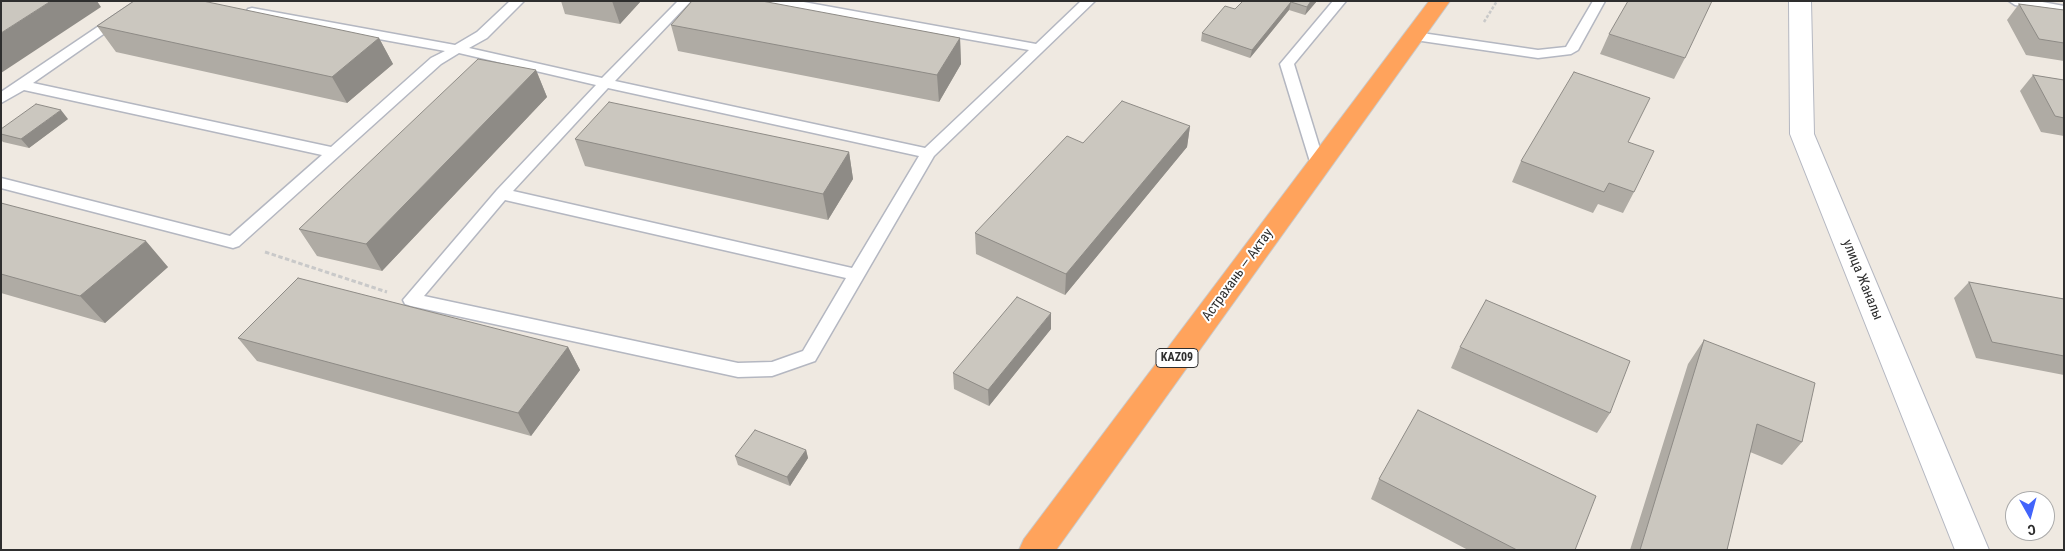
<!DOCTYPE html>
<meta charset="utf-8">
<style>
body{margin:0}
#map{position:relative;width:2065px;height:551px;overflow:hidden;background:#efe9e1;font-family:"Roboto Condensed",sans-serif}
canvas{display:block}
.frame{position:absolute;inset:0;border:2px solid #2e2e2e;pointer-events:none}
.north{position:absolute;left:2005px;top:491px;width:50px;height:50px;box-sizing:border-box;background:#fff;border:1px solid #ababab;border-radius:50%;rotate:173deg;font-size:14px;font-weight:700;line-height:20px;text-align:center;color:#2e2e2e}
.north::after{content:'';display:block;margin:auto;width:18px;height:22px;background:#4264fb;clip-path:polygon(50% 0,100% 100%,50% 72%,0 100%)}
</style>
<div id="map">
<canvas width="2065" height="551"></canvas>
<div class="frame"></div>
<div class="north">С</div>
</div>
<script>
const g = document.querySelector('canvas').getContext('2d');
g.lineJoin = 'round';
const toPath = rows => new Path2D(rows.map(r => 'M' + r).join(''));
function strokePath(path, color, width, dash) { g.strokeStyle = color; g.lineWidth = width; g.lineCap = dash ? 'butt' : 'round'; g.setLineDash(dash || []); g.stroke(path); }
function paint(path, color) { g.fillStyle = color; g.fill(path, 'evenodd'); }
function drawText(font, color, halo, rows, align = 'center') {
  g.font = font + ' "Roboto Condensed",sans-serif'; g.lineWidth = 4; g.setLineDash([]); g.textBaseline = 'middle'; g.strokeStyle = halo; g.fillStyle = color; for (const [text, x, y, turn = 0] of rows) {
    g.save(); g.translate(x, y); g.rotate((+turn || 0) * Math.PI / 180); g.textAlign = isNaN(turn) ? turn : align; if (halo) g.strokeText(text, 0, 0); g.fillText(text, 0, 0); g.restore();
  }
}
const pathFar1 = toPath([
 [1484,22,1497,1]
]);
const path = toPath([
 [265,252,387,292]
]);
const lane = toPath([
 [136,1,151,1,33,83,331,147,431,58,445,51,252,16,246,12,248,9,252,8,455,45,477,32,510,1,524,1,487,38,469,48,602,78,678,1,691,1,615,81,925,148,1029,50,775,5,769,1,798,1,1036,44,1081,1,1095,1,934,156,815,361,772,376,738,377,411,306,405,304,403,300,497,190,596,85,459,53,441,64,239,246,233,248,1,188,1,178,230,236,322,155,24,90,1,103,1,92,136,1],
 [608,88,919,156,852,268,513,191,608,88],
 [505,200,846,278,803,351,772,362,738,363,424,296,505,200],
 [1333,1,1346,1,1294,64,1325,165,1323,168,1318,170,1313,168,1311,165,1280,64,1333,1],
 [1593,1,1605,1,1578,50,1571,54,1538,58,1415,40,1408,36,1415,32,1538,50,1566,47,1593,1],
 [2009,1,2037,1,2064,6,2064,14,2015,5,2009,1]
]);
const secondary = toPath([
 [1789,1,1811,1,1814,134,1989,550,1955,550,1790,134,1789,1]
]);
const highway = toPath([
 [1429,1,1450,1,1056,550,1019,550,1024,539,1429,1]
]);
const wall = toPath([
 [561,1,641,1,620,24,565,14],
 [1243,1,1317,1,1305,15,1289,10,1250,58,1201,41,1202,33,1235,9],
 [2019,4,2064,10,2064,61,2026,55,2007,20],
 [671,25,960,38,961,64,939,102,678,51],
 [97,26,379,38,393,64,347,103,116,52],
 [1609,34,1685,58,1674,79,1600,54],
 [536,70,547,97,382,271,317,256,299,229],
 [2033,75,2064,80,2064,136,2041,132,2020,91],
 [68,119,29,148,3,142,1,140,1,129],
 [1190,126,1187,147,1065,295,976,254,975,233,1083,143],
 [575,139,849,152,853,179,828,220,585,166],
 [1628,142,1634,192,1623,213,1598,204,1593,213,1512,182,1521,161],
 [1,203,168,267,105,323,1,293],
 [1969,282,2064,299,2064,375,1976,358,1954,298],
 [1051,329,989,406,954,389,953,373],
 [238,338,568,347,580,370,531,436,257,361],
 [1704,340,1802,442,1782,465,1750,452,1727,550,1630,550,1688,364],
 [1460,347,1610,413,1597,433,1451,368],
 [806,450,808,458,790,486,738,465,735,456],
 [1379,479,1575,550,1468,550,1371,499]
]);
const shadedWall = toPath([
 [51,1,97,1,101,7,1,73,1,33],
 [612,1,641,1,620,24],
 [1311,1,1317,1,1305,15,1307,7],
 [1291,2,1289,10,1250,58,1252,50],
 [379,38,393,64,347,103,332,77],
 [960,38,961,64,939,102,937,75],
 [536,70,547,97,382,271,366,244],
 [61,110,68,119,29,148,21,139],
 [1190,126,1187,147,1065,295,1066,274],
 [849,152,853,179,828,220,823,194],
 [146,241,168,267,105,323,80,296],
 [1051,313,1051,329,989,406,988,390],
 [568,347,580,370,531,436,518,413],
 [806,450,808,458,790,486,787,477]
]);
const building = toPath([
 [1,1,51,1,1,33,1,1],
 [134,1,203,1,379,38,332,77,97,26,134,1],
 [692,1,762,1,960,38,937,75,671,25,692,1],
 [1243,1,1311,1,1307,7,1291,2,1252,50,1202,33,1225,6,1235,9,1243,1],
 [1628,1,1712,1,1685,58,1609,34,1628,1],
 [2019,4,2064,10,2064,43,2039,39,2019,4],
 [478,59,536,70,366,244,299,229,478,59],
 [1574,72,1650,98,1628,142,1654,151,1634,192,1609,183,1604,192,1521,161,1574,72],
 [2033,75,2064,80,2064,118,2055,116,2033,75],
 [1122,101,1190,126,1066,274,975,233,1067,136,1083,143,1122,101],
 [609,102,849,152,823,194,575,139,609,102],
 [36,104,61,110,21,139,1,134,1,129,36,104],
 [1,203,146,241,80,296,1,274,1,203],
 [298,278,568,347,518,413,238,338,298,278],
 [1969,282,2064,299,2064,356,1992,342,1969,282],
 [1017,297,1051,313,988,390,953,373,1017,297],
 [1486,300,1630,361,1610,413,1460,347,1486,300],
 [1704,340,1815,383,1802,442,1757,424,1727,550,1640,550,1704,340],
 [1418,410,1596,496,1575,550,1517,550,1379,479,1418,410],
 [755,430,806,450,787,477,735,456,755,430]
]);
const shields = [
 [1177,358,42]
];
const shieldNames = [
 ["KAZ09",1177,358]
];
const streetNames = [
 ["Астрахань — Актау",1238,275,-54],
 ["улица Жаналы",1862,280,68]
];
strokePath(lane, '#b4b7c1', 3);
strokePath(secondary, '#b4b7c1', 2);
strokePath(highway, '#c9c9c9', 2);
strokePath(pathFar1, '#c9c9c9', 2.5, [3, 2]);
strokePath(path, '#c9c9c9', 3, [4.5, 2.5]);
paint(lane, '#fff');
paint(secondary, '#fff');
paint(highway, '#ffa35c');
paint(wall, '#afaba4');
paint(shadedWall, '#8e8b86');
paint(building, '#cbc7bf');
strokePath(building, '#8e8b86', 1);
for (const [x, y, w] of shields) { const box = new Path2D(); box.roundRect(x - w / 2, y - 9.5, w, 19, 4); g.fillStyle = '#fff'; g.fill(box); strokePath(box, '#2e2e2e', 1); }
drawText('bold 12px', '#2e2e2e', null, shieldNames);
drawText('14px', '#2e2e2e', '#fff', streetNames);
</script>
